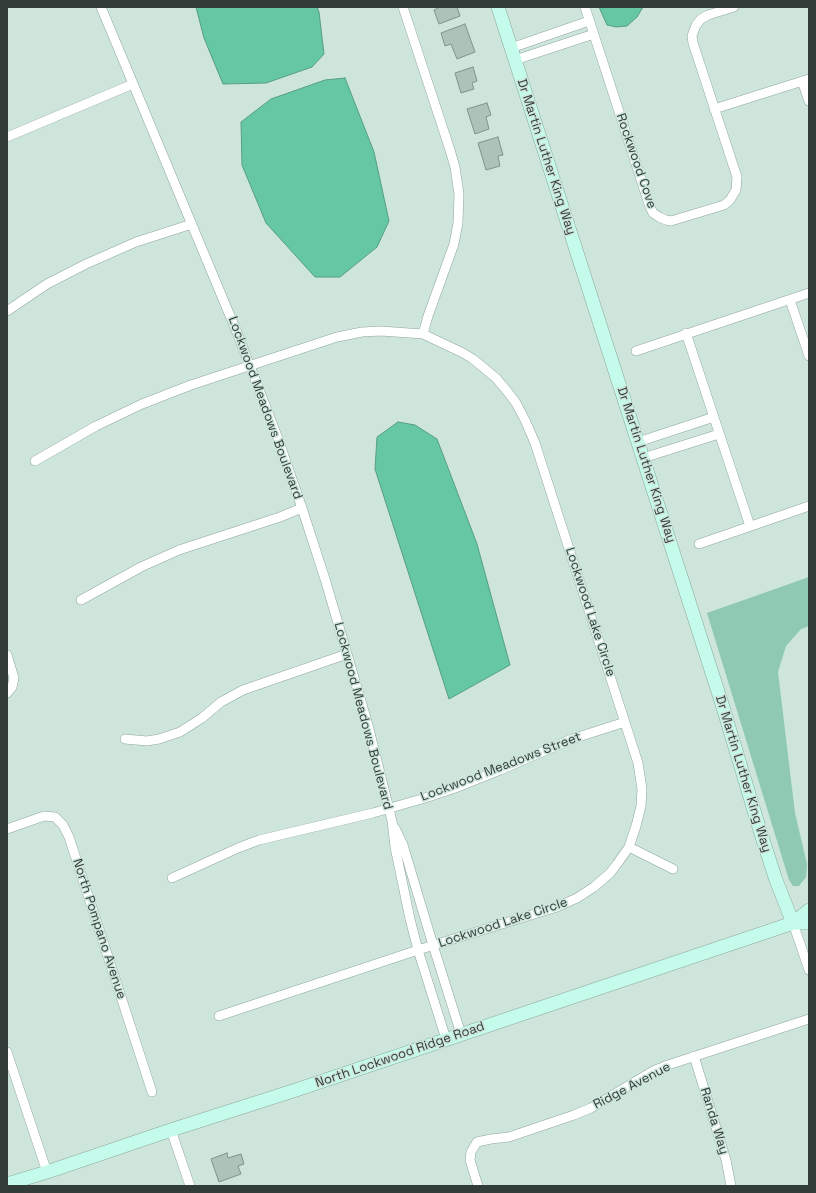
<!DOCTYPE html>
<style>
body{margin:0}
#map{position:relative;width:816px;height:1193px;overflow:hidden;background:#cde5db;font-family:"Space Grotesk",sans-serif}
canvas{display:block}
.frame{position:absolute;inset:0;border:8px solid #323c38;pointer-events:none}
</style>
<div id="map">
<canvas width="816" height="1193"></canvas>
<div class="frame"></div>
</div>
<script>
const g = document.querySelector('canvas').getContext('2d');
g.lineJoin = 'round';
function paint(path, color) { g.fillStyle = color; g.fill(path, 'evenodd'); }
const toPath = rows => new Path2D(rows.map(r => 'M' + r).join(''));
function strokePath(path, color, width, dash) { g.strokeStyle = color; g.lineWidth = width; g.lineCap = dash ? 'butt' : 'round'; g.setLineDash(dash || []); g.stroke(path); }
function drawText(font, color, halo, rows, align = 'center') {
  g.font = font + ' "Space Grotesk",sans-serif'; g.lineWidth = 3; g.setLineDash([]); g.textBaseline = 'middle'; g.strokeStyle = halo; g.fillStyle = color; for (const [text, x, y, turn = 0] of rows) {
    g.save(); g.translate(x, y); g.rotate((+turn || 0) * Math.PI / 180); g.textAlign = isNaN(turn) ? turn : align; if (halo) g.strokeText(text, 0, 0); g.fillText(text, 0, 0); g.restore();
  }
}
const green = toPath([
 [809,577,809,626,801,629,786,646,778,672,795,813,807,864,806,877,799,886,793,886,789,880,707,613]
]);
const water = toPath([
 [196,7,317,7,319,12,324,54,312,67,266,83,223,84,204,38,196,7],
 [599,7,643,7,637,17,627,26,616,27,607,25,599,7],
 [345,78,374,152,389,221,377,247,340,277,315,277,266,223,242,165,241,122,271,99,325,80,345,78],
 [398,422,415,425,437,439,477,544,510,665,449,699,375,469,377,437,398,422]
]);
const building = toPath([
 [440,7,457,7,460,16,439,24,434,10,440,7],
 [465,24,475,52,457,59,451,44,445,46,441,33,465,24],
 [473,67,477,81,472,83,474,89,461,93,455,73,473,67],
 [487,103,491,115,486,117,489,129,475,134,467,109,487,103],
 [498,137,503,155,498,156,500,166,486,170,478,143,498,137],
 [227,1153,228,1158,241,1154,244,1164,238,1166,241,1174,219,1182,211,1159,227,1153]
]);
const street = toPath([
 [101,7,238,335,277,436,302,508,325,579,368,725,392,821,395,847,410,919,418,950,446,1039],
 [403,7,450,150,455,167,459,194,458,223,454,244,428,316,423,334],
 [585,7,650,207,653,213,659,217,666,220,671,221,724,205,730,200,736,190,737,177,693,43,692,36,696,25,701,19,708,15,734,7],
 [511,48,589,21],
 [515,60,594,34],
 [802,81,809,101],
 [714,109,809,79],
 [7,137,133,84],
 [790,300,809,356],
 [7,311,47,284,86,264,136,242,192,224],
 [686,333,750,526],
 [636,351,809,293],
 [638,442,714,417],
 [643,458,719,434],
 [35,461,96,426,142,404,191,385,337,337,362,332,381,331,423,334,463,353,473,359,496,378,507,391,516,403,525,420,535,443,638,763,642,789,641,806,636,826,629,847,617,864,610,873,594,887,577,898,557,907,418,950,219,1016],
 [699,544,809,506],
 [81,600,141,567,179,550,280,517,302,508],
 [7,655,14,678,12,687,7,693],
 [125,739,147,741,159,739,180,732,202,718,221,702,243,690,347,654],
 [395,828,403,845,433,945,461,1034],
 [7,829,44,816,55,817,63,825,69,837,152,1092],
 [629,847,673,869],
 [172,878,238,848,259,840,373,813,425,798,455,788,500,770,572,739,625,722],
 [793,923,809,970],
 [7,1052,47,1172],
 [694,1056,726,1160,731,1186],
 [171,1130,190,1186],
 [478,1186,470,1160,471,1152,477,1142,491,1139,509,1137,574,1115,591,1108,653,1071,668,1065,809,1019]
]);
const secondary = toPath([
 [498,7,722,704,762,837,776,880,793,923],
 [793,923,809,910],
 [7,1184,47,1172,171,1130,296,1090,793,923,809,923]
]);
const streetNames = [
 ["Dr Martin Luther King Way",546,157,72],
 ["Rockwood Cove",636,161,71],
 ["Lockwood Meadows Boulevard",265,408,70],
 ["Dr Martin Luther King Way",646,465,72],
 ["Lockwood Lake Circle",590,612,72],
 ["Lockwood Meadows Boulevard",363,716,75],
 ["Lockwood Meadows Street",501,767,-21],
 ["Dr Martin Luther King Way",743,774,73],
 ["Lockwood Lake Circle",503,923,-18],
 ["North Pompano Avenue",99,929,72],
 ["North Lockwood Ridge Road",400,1055,-19],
 ["Ridge Avenue",632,1086,-28],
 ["Randa Way",714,1121,73]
];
paint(green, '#8fc9b2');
paint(water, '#65c7a4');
strokePath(water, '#569d84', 1);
paint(building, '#abc3b9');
strokePath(building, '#7e948b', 1);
strokePath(street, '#8fa79d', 10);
strokePath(secondary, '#8fa79d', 14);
strokePath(street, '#fff', 9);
strokePath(secondary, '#c5fbeb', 13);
drawText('13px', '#323c38', '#cde5db', streetNames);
</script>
